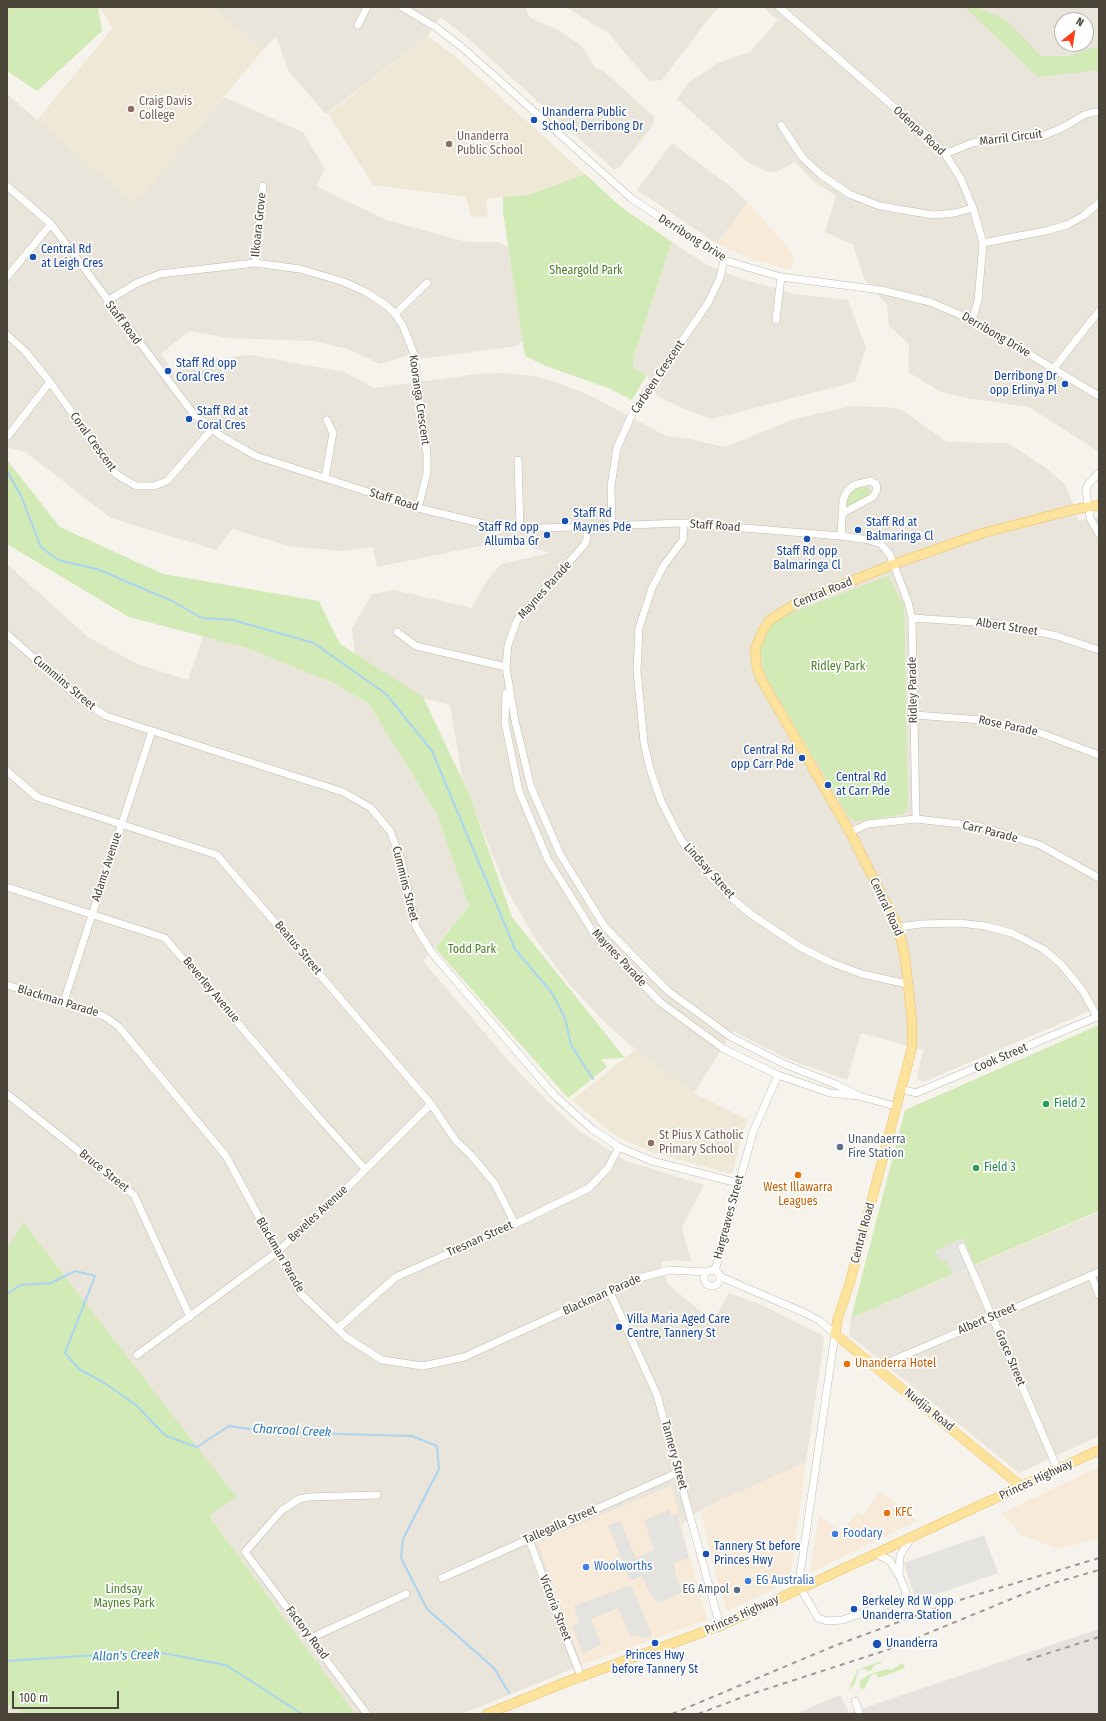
<!DOCTYPE html>
<style>
body{margin:0}
#map{position:relative;width:1106px;height:1721px;overflow:hidden;background:#f6f3ec;font-family:"Fira Sans Condensed",sans-serif}
canvas{display:block}
.frame{position:absolute;inset:0;border:8px solid #4b4439;pointer-events:none}
.north{position:absolute;left:1054px;top:12px;width:40px;height:40px;box-sizing:border-box;background:#fff;border:1px solid #b7b4b0;border-radius:50%;rotate:30deg;font-size:11px;font-weight:700;line-height:16px;text-align:center;color:#4b4439}
.north::after{content:'';display:block;margin:auto;width:14px;height:18px;background:#fc3f1d;clip-path:polygon(50% 0,100% 100%,50% 72%,0 100%)}
.scale{position:absolute;left:12px;top:1691px;width:107px;height:18px;box-sizing:border-box;border:2px solid #4b4439;border-top:0;padding-left:5px;font-size:12px;line-height:14px;white-space:nowrap;color:#4b4439;-webkit-text-stroke:3px #fff;paint-order:stroke}
</style>
<div id="map">
<canvas width="1106" height="1721"></canvas>
<div class="frame"></div>
<div class="north">N</div>
<div class="scale">100 m</div>
</div>
<script>
const g = document.querySelector('canvas').getContext('2d');
g.lineJoin = 'round';
function paint(path, color) { g.fillStyle = color; g.fill(path, 'evenodd'); }
const toPath = rows => new Path2D(rows.map(r => 'M' + r).join(''));
function strokePath(path, color, width, dash) { g.strokeStyle = color; g.lineWidth = width; g.lineCap = dash ? 'butt' : 'round'; g.setLineDash(dash || []); g.stroke(path); }
function drawText(font, color, halo, rows, align = 'center') {
  g.font = font + ' "Fira Sans Condensed",sans-serif'; g.lineWidth = 3.5; g.setLineDash([]); g.textBaseline = 'middle'; g.strokeStyle = halo; g.fillStyle = color; for (const [text, x, y, turn = 0] of rows) {
    g.save(); g.translate(x, y); g.rotate((+turn || 0) * Math.PI / 180); g.textAlign = isNaN(turn) ? turn : align; if (halo) g.strokeText(text, 0, 0); g.fillText(text, 0, 0); g.restore();
  }
}
const residential = toPath([
 [211,7,525,7,530,18,556,29,582,46,594,67,606,73,654,117,653,125,619,168,613,169,464,35,440,17,428,36,326,114,289,72,276,36,263,50],
 [566,7,720,7,713,13,662,80,649,81,608,33],
 [763,7,1099,7,1099,452,1029,407,966,398,941,392,908,372,909,344,889,326,887,305,864,279,853,245,825,232,836,196,813,181,795,162,777,172,768,172,749,163,677,99,688,83,718,63,750,52,778,20],
 [1062,20,1086,20,1086,44,1062,44],
 [7,94,133,201,140,197,224,97,303,132,325,169,316,186,386,220,467,242,499,242,509,248,523,341,518,346,426,358,405,356,380,364,348,349,314,341,229,338,189,331,161,354,174,373,213,359,250,355,345,372,374,388,478,374,505,373,533,376,553,381,591,396,666,436,685,438,725,447,794,419,852,406,896,408,904,411,947,442,1008,443,1046,468,1065,484,1079,520,1099,517,1099,1007,924,1082,917,1079,923,1050,861,1033,847,1080,787,1059,733,1031,694,1093,652,1063,608,1026,570,985,536,940,506,888,463,782,450,705,402,693,379,681,355,653,352,628,372,594,394,590,472,608,487,580,501,564,550,553,509,540,377,567,373,547,345,551,293,547,232,529,216,550,111,518,25,452,7,447],
 [672,143,730,186,748,202,717,244,637,190],
 [672,242,707,265,736,277,795,294,848,300,866,348,855,382,712,419,684,409,657,396,647,375,633,367,633,359],
 [7,564,88,637,135,663,188,680,203,636,247,648,333,683,368,703,437,814,469,906,423,961,520,1074,578,1130,626,1161,704,1185,682,1227,691,1262,676,1260,661,1262,667,1283,713,1322,729,1293,762,1305,822,1335,824,1340,806,1462,700,1510,681,1525,671,1486,538,1542,582,1665,462,1714,355,1714,209,1516,235,1497,23,1222,7,1249],
 [1099,1212,1099,1436,1019,1473,849,1335,851,1318],
 [7,1705,26,1714,7,1714]
]);
const commercial = toPath([
 [748,202,786,245,794,257,791,270,753,260,717,244],
 [806,1462,791,1572,787,1578,774,1583,776,1588,727,1611,715,1572,700,1510],
 [1099,1467,1099,1538,1058,1549,1021,1535,1002,1513],
 [671,1486,707,1620,582,1665,537,1542],
 [880,1491,917,1521,812,1572,810,1571,819,1515,842,1532,858,1511,863,1515]
]);
const industrial = toPath([
 [1099,1629,1099,1714,795,1714,840,1695,849,1713]
]);
const education = toPath([
 [99,7,211,7,263,50,140,197,133,201,37,120,113,28],
 [428,36,456,57,585,174,528,195,486,199,488,217,471,217,466,197,373,185,328,114],
 [636,1049,652,1063,694,1093,748,1120,743,1131,733,1171,731,1174,655,1153,626,1141,610,1132,572,1100]
]);
const green = toPath([
 [7,7,98,7,102,31,37,91,7,71],
 [965,7,977,7,1006,20,1041,56,1069,56,1099,46,1099,70,1038,77],
 [585,174,621,207,672,242,633,359,633,367,647,375,632,400,608,388,546,366,525,356,503,212,503,197,528,195],
 [7,460,60,527,163,574,319,601,340,644,423,697,469,794,512,917,625,1058,601,1059,607,1067,568,1098,435,948,469,906,437,814,368,703,333,683,247,648,129,617,7,544],
 [863,486,868,487,870,492,864,498,846,507,846,499,853,490],
 [888,576,904,606,908,808,903,814,856,822,849,817,766,677,760,650,772,624,791,613],
 [1099,1025,1099,1211,851,1318,905,1110],
 [23,1222,236,1497,209,1516,355,1714,26,1714,7,1705,7,1249],
 [881,1661,881,1663,875,1665,870,1671,862,1669,858,1670,855,1683,848,1691,857,1670],
 [903,1663,905,1668,878,1678,876,1673,871,1675,865,1687,865,1689,860,1688,860,1681,870,1674,886,1669,891,1670]
]);
const parking = toPath([
 [963,1238,974,1264,952,1274,946,1260,940,1262,935,1251],
 [669,1510,671,1516,677,1514,689,1558,674,1563,676,1575,683,1592,658,1603,650,1593,642,1576,630,1581,608,1525,620,1521,636,1558,654,1550,644,1520],
 [984,1535,998,1573,916,1601,904,1563],
 [631,1585,652,1635,646,1638,636,1635,631,1637,618,1608,591,1619,601,1645,583,1653,572,1626,579,1624,574,1606]
]);
const stream = toPath([
 [7,471,21,496,41,547,58,560,97,569,170,600,202,618,233,620,314,643,386,694,432,751,515,949,552,993,565,1018,571,1045,593,1079],
 [7,1294,21,1285,51,1283,75,1271,95,1276,65,1353,79,1369,103,1382,136,1405,166,1436,197,1447,229,1426,270,1432,412,1436,437,1446,439,1469,403,1539,401,1558,427,1609,494,1668,509,1693],
 [7,1661,80,1656,162,1653,226,1665,302,1714]
]);
const minor = toPath([
 [402,7,437,28,463,48,631,198,724,260,781,277,881,290,930,302,972,320,1099,396],
 [779,7,925,134,945,154,961,179,973,208,983,243,978,301,972,320],
 [358,25,367,7],
 [781,125,802,157,820,174,849,194,880,206,933,215,955,213,973,208],
 [945,154,972,143,999,138,1040,137,1062,128,1084,115,1094,112,1099,112],
 [7,186,51,224,192,412,221,436,256,456,418,508,488,525,509,528,541,528,684,523,841,536,869,540,881,544,890,555,908,602,912,618,916,819],
 [983,243,1045,231,1067,225,1083,216,1099,203],
 [255,263,263,186],
 [7,277,51,224],
 [107,301,137,283,160,274,255,263,300,269,344,282,366,292,386,305,395,314,403,326,414,354,427,455,427,473,418,508],
 [395,314,427,283],
 [776,320,781,277],
 [7,335,25,351,50,382,116,474,136,486,154,486,167,481,211,430],
 [1054,368,1099,311],
 [8,436,50,382],
 [518,460,520,528],
 [1099,473,1088,484,1086,489,1090,518,1099,534],
 [325,478,333,433,327,420],
 [684,523,683,540,664,565,652,588,639,628,637,671,644,743,650,769,661,801,681,840,706,872,728,895,752,915,800,947,830,962,862,974,907,984],
 [612,525,611,486,617,448,633,412,708,303,720,278,724,260],
 [587,527,587,538,585,544,517,620,508,645,506,667,515,721,531,787,560,854,605,927,668,991,731,1037,784,1064,835,1084,859,1096],
 [841,536,843,500,847,491,854,485,870,481,876,484,877,490,873,497,843,513],
 [912,618,1003,624,1057,636,1099,650],
 [397,632,416,646,506,667],
 [7,634,81,700,106,716,343,792,371,808,390,831,401,859,416,927,432,953,554,1095,592,1129,619,1147,652,1161,738,1183],
 [506,693,505,723,519,791,548,860,595,935,660,1002,724,1049,778,1075,830,1093,859,1096,898,1107],
 [914,715,982,720,1035,731,1099,755],
 [7,771,37,797,217,855,431,1104,456,1141,471,1155,495,1184,515,1224],
 [850,832,868,824,916,819,978,826,1040,845,1099,878],
 [7,887,165,938,313,1111,365,1169],
 [898,927,921,924,959,923,985,926,1012,933,1043,949,1061,964,1083,991,1097,1017],
 [7,985,104,1016,119,1027,226,1156,300,1293,346,1337,382,1360,423,1366,464,1357,635,1279,670,1270,707,1272],
 [63,1004,152,731],
 [902,1089,916,1093,1099,1016],
 [7,1094,134,1195,190,1317],
 [962,1247,1058,1470],
 '704 1278a8 8 0 1 1 16 0a8 8 0 1 1-16 0Z',
 [715,1271,753,1132,778,1075],
 [1091,1275,1099,1295],
 [721,1277,805,1313,820,1321,835,1334,800,1575,801,1589,818,1618,827,1621,842,1620,904,1599,906,1592,899,1575,889,1560,876,1554],
 [609,1290,657,1395,720,1626],
 [337,1329,396,1277,515,1224,589,1188,608,1168,619,1147],
 [137,1355,277,1252,335,1200,431,1104],
 [875,1368,1099,1272],
 [529,1539,559,1621,581,1676],
 [899,1575,900,1556,910,1539],
 [442,1578,670,1476,678,1471],
 [311,1638,406,1594],
 [855,1701,860,1714],
 [367,1714,245,1552,282,1510,299,1499,309,1497,377,1495]
]);
const major = toPath([
 [1022,1487,835,1334,838,1318,850,1282,912,1048,912,1021,905,957,898,927,850,832,761,679,757,668,755,649,763,630,770,620,795,604,894,564,983,533,1072,510,1099,505],
 [487,1714,566,1682,720,1626,1099,1450]
]);
const rail = toPath([
 [1027,1660,1099,1637],
 [672,1714,834,1646,923,1613,966,1598,1099,1558],
 [698,1714,748,1695,887,1650,1021,1595,1057,1582,1099,1570]
]);
const markers = [
 [131,109,4,"#8d6e63"],
 [534,120,4,"#1a4fb4"],
 [449,144,4,"#8d6e63"],
 [33,257,4,"#1a4fb4"],
 [168,371,4,"#1a4fb4"],
 [1065,384,4,"#1a4fb4"],
 [189,419,4,"#1a4fb4"],
 [565,521,4,"#1a4fb4"],
 [858,530,4,"#1a4fb4"],
 [547,535,4,"#1a4fb4"],
 [807,539,4,"#1a4fb4"],
 [802,758,4,"#1a4fb4"],
 [828,785,4,"#1a4fb4"],
 [1046,1104,4,"#2e9e5b"],
 [651,1143,4,"#8d6e63"],
 [840,1147,4,"#5c6f8a"],
 [976,1168,4,"#2e9e5b"],
 [798,1175,4,"#e8710a"],
 [619,1327,4,"#1a4fb4"],
 [847,1364,4,"#e8710a"],
 [887,1513,4,"#e8710a"],
 [835,1534,4,"#3f7fe0"],
 [706,1554,4,"#1a4fb4"],
 [586,1567,4,"#3f7fe0"],
 [748,1581,4,"#3f7fe0"],
 [737,1590,4,"#5c6f8a"],
 [854,1609,4,"#1a4fb4"],
 [655,1643,4,"#1a4fb4"],
 [877,1644,5,"#1a4fb4"]
];
const educationNames = [
 ["Craig Davis",139,102],
 ["College",139,116],
 ["Unanderra",457,137],
 ["Public School",457,151],
 ["St Pius X Catholic",659,1136],
 ["Primary School",659,1150]
];
const transitNames = [
 ["Unanderra Public",542,113],
 ["School, Derribong Dr",542,127],
 ["Central Rd",41,250],
 ["at Leigh Cres",41,264],
 ["Staff Rd opp",176,364],
 ["Coral Cres",176,378],
 ["Derribong Dr",1057,377,"right"],
 ["opp Erlinya Pl",1057,391,"right"],
 ["Staff Rd at",197,412],
 ["Coral Cres",197,426],
 ["Staff Rd",573,514],
 ["Maynes Pde",573,528],
 ["Staff Rd at",866,523],
 ["Balmaringa Cl",866,537],
 ["Staff Rd opp",539,528,"right"],
 ["Allumba Gr",539,542,"right"],
 ["Staff Rd opp",807,552,"center"],
 ["Balmaringa Cl",807,566,"center"],
 ["Central Rd",794,751,"right"],
 ["opp Carr Pde",794,765,"right"],
 ["Central Rd",836,778],
 ["at Carr Pde",836,792],
 ["Villa Maria Aged Care",627,1320],
 ["Centre, Tannery St",627,1334],
 ["Tannery St before",714,1547],
 ["Princes Hwy",714,1561],
 ["Berkeley Rd W opp",862,1602],
 ["Unanderra Station",862,1616],
 ["Unanderra",886,1644],
 ["Princes Hwy",655,1656,"center"],
 ["before Tannery St",655,1670,"center"]
];
const streetNames = [
 ["Odenpa Road",919,131,43],
 ["Marril Circuit",1011,138,-7],
 ["Ilkoara Grove",259,225,-84],
 ["Derribong Drive",692,238,32],
 ["Staff Road",123,323,53],
 ["Derribong Drive",996,335,30],
 ["Carbeen Crescent",658,377,-56],
 ["Kooranga Crescent",419,400,82],
 ["Coral Crescent",93,442,54],
 ["Staff Road",394,500,17],
 ["Staff Road",715,526,4],
 ["Maynes Parade",545,590,-48],
 ["Central Road",823,593,-22],
 ["Albert Street",1007,627,9],
 ["Cummins Street",64,683,40],
 ["Ridley Parade",913,690,-91],
 ["Rose Parade",1008,726,12],
 ["Carr Parade",990,832,14],
 ["Adams Avenue",107,867,-72],
 ["Lindsay Street",709,871,48],
 ["Cummins Street",405,884,76],
 ["Central Road",886,907,65],
 ["Beatus Street",298,948,50],
 ["Maynes Parade",619,958,47],
 ["Beverley Avenue",211,990,50],
 ["Blackman Parade",58,1001,17],
 ["Cook Street",1001,1058,-23],
 ["Bruce Street",104,1171,39],
 ["Beveles Avenue",318,1214,-43],
 ["Hargreaves Street",729,1217,-75],
 ["Central Road",863,1233,-75],
 ["Tresnan Street",480,1239,-24],
 ["Blackman Parade",280,1255,60],
 ["Blackman Parade",602,1295,-24],
 ["Albert Street",987,1319,-23],
 ["Grace Street",1010,1358,67],
 ["Nudjia Road",929,1410,39],
 ["Tannery Street",674,1455,75],
 ["Princes Highway",1036,1480,-25],
 ["Tallegalla Street",560,1525,-24],
 ["Victoria Street",555,1608,69],
 ["Princes Highway",742,1615,-24],
 ["Factory Road",307,1633,53]
];
const parkNames = [
 ["Sheargold Park",586,271],
 ["Ridley Park",838,667],
 ["Todd Park",472,950],
 ["Lindsay",124,1590],
 ["Maynes Park",124,1604]
];
const leisureNames = [
 ["Field 2",1054,1104],
 ["Field 3",984,1168]
];
const serviceNames = [
 ["Unandaerra",848,1140],
 ["Fire Station",848,1154],
 ["EG Ampol",729,1590,"right"]
];
const foodNames = [
 ["West Illawarra",798,1188,"center"],
 ["Leagues",798,1202,"center"],
 ["Unanderra Hotel",855,1364],
 ["KFC",895,1513]
];
const shopNames = [
 ["Foodary",843,1534],
 ["Woolworths",594,1567],
 ["EG Australia",756,1581]
];
const waterNames = [
 ["Charcoal Creek",292,1431,3],
 ["Allan's Creek",126,1656,-2]
];
paint(residential, '#eae5da');
paint(commercial, '#f7ead8');
paint(industrial, '#e6e2dd');
paint(education, '#efe8d6');
paint(green, '#d2eab5');
paint(parking, '#e5e3e0');
strokePath(stream, '#a9d4f2', 2);
strokePath(minor, '#c2bbae', 8);
strokePath(major, '#e6c16a', 10);
strokePath(minor, '#fff', 7);
strokePath(major, '#ffe39c', 9);
strokePath(rail, '#9a9a9a', 2, [5, 5]);
for (const [x, y, r, color] of markers) { const dot = new Path2D(); dot.arc(x, y, r, 0, 2 * Math.PI); g.fillStyle = color; g.fill(dot); strokePath(dot, '#fff', 1.5); }
drawText('12px', '#785e54', '#fff', educationNames, 'left');
drawText('12px', '#164399', '#fff', transitNames, 'left');
drawText('12px', '#4b4439', '#fff', streetNames);
drawText('12px', '#4a7f2a', '#fff', parkNames);
drawText('12px', '#27864d', '#fff', leisureNames, 'left');
drawText('12px', '#4e5e75', '#fff', serviceNames, 'left');
drawText('12px', '#c56008', '#fff', foodNames, 'left');
drawText('12px', '#366cbe', '#fff', shopNames, 'left');
drawText('italic 13px', '#2e7ab2', '#fff', waterNames);
</script>
